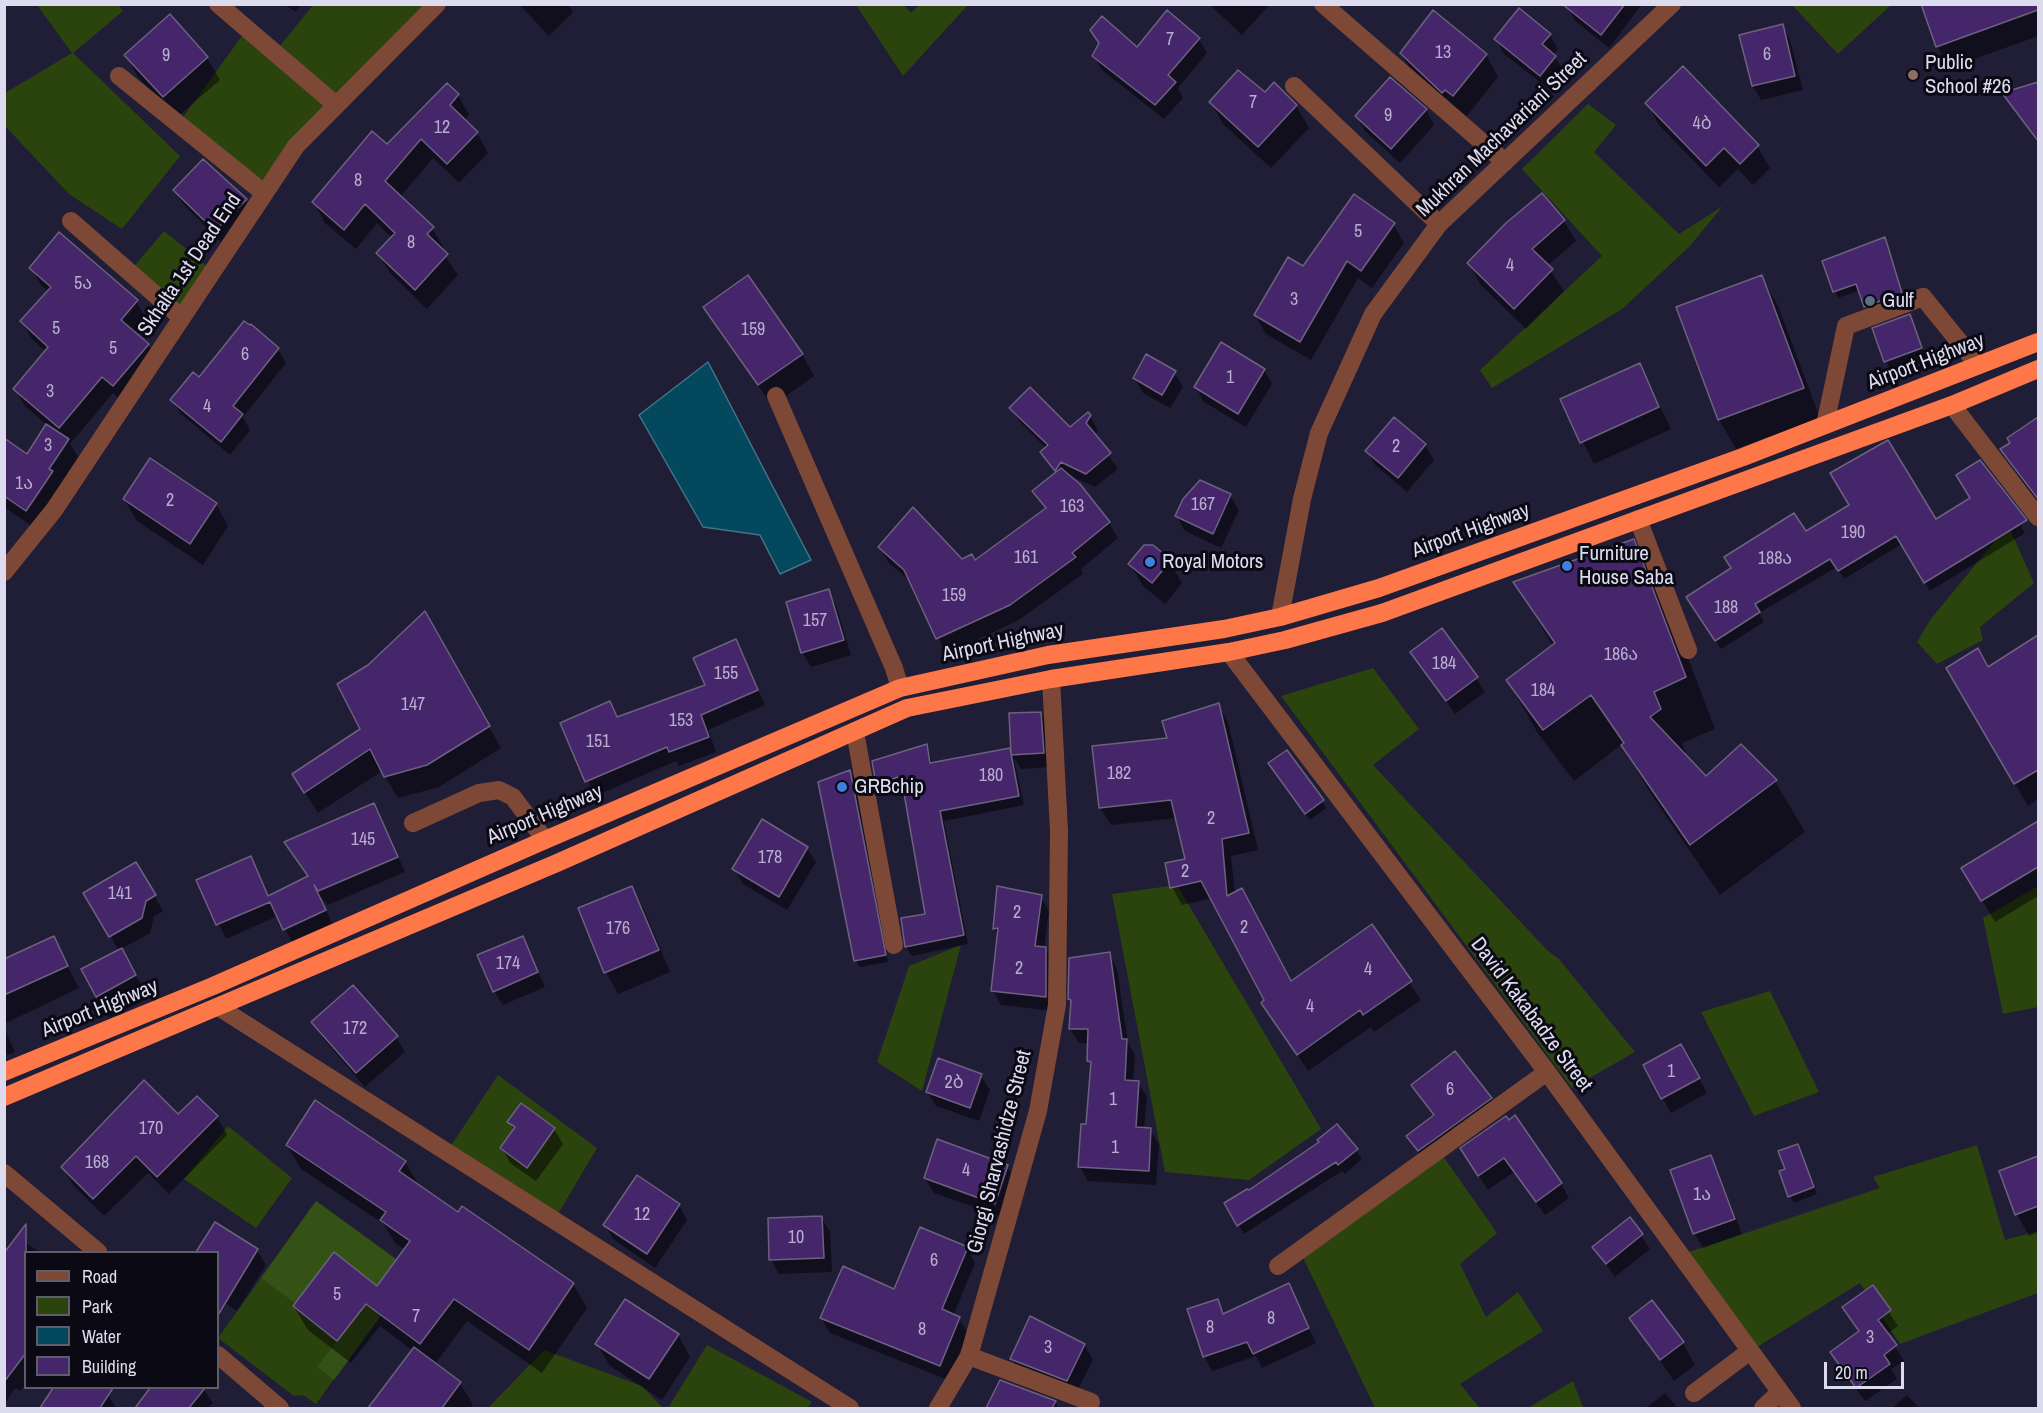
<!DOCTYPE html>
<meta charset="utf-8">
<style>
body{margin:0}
#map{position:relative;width:2043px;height:1413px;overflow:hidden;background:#201d37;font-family:"Archivo Narrow",sans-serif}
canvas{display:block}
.frame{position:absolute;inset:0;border:6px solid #dddcee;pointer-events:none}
.legend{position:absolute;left:24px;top:1251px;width:195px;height:138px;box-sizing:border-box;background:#0a0914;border:2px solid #5e5d6b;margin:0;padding:8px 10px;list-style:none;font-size:18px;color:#dddcee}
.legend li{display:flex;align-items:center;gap:12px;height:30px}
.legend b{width:30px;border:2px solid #5e5d6b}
.scale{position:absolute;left:1824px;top:1362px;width:80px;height:27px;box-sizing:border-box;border:3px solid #dddcee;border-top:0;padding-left:8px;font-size:18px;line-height:21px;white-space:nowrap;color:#dddcee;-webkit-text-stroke:4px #0a0914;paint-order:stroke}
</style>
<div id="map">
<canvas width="2043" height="1413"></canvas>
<div class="frame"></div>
<ul class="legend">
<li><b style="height:8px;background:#7d4836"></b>Road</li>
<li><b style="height:16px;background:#2b440e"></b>Park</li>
<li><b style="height:16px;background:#03485c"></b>Water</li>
<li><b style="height:16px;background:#45266b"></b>Building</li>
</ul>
<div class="scale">20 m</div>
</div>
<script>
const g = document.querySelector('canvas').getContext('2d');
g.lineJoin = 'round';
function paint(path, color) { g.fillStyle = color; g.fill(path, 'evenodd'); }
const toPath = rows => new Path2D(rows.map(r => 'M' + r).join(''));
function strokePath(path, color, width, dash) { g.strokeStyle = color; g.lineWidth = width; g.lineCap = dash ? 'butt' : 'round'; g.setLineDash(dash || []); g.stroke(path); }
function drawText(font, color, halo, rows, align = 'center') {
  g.font = font + ' "Archivo Narrow","Noto Sans Georgian",sans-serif'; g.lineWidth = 6; g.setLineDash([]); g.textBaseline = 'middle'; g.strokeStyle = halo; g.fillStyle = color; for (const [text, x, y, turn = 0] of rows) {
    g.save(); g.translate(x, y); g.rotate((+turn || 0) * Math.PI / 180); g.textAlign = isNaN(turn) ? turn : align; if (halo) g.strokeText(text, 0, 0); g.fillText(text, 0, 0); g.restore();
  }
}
const green = toPath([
 [37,5,118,5,123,11,73,53,180,156,122,229,69,194,5,126,5,93,72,53],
 [313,5,437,5,264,193,178,124,247,29,275,52],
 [856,5,904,5,911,13,919,5,968,5,903,76],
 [1792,5,1891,5,1838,54],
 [1588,104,1616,125,1594,152,1679,234,1723,206,1689,247,1622,309,1492,388,1480,370,1602,256,1522,169],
 [164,231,213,271,182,318,129,272],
 [2008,525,2034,583,1980,627,1983,640,1937,664,1917,642,1930,620],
 [1373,668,1419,729,1373,765,1547,950,1559,959,1635,1052,1572,1088,1281,696],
 [1177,885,1321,1129,1249,1180,1165,1172,1112,894],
 [2038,886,2038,1007,2003,1014,1983,918],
 [961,945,922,1091,877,1062,909,966],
 [1770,991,1819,1092,1754,1116,1701,1012],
 [498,1075,597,1148,558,1214,450,1147],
 [228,1126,292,1178,256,1228,184,1179],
 [1977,1145,2005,1240,2038,1231,2038,1293,1900,1344,1860,1283,1757,1347,1686,1253,1880,1188,1873,1177],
 [1443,1156,1497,1233,1460,1264,1486,1317,1518,1292,1543,1331,1460,1384,1480,1408,1375,1408,1300,1251],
 [316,1201,412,1271,316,1404,303,1395,294,1396,218,1338],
 [707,1345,812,1402,807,1408,668,1408],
 [544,1350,642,1386,663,1408,488,1408],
 [1573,1381,1583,1408,1528,1408]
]);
const forest = toPath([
 [316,1201,396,1259,379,1283,396,1295,334,1380,317,1367,379,1287,334,1253,295,1303,261,1278]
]);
const water = toPath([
 [708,362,811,560,780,574,760,535,703,527,639,415,708,362]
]);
const shadow = toPath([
 [284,4,301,4,296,12],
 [519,4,568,4,573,12,549,36],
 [1209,4,1270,4,1242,35],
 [1567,4,1642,4,1609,48,1574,20],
 [1922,4,2038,4,2038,36,1950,68,1937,46],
 [1782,26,1790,40,1803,90,1761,100,1753,86,1741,36],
 [1550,35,1558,49,1553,55,1564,71,1549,89,1504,54,1496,39],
 [1198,38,1207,53,1178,88,1183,98,1164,119,1102,70,1094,56],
 [1401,53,1486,55,1498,77,1466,117,1414,75],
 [126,55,207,58,220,80,176,118,138,77],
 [1391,80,1426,110,1434,125,1400,163,1365,131,1357,117],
 [2038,83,2038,144,2005,94],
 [458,95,469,115,464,121,477,133,488,153,459,183,433,158,400,197,432,228,444,248,441,250,458,275,427,309,390,273,378,253,392,238,377,223,356,249,325,223,314,203],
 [1211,102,1296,106,1309,128,1271,168,1223,124],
 [1647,103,1757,146,1770,168,1753,185,1738,169,1719,187,1659,125],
 [175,190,245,200,254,214,224,245,183,204],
 [1542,195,1564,221,1576,241,1547,266,1564,291,1526,329,1480,284,1469,264],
 [1393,224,1404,243,1372,288,1358,278,1311,360,1266,334,1255,315,1303,268],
 [1884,239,1905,300,1869,313,1860,290,1838,298,1824,262],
 [31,268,136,301,146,319,134,333,148,345,158,362,123,402,113,393,70,444,80,460,38,530,4,507,4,440,28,456,47,425,25,406,15,389,46,352,32,339,22,322,49,292,41,285],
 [1761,277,1778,306,1820,418,1736,449,1719,420,1678,308],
 [705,307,802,354,814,376,772,406],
 [1909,316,1925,354,1890,368,1886,361],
 [278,349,286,363,243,417,250,430,230,455,181,414,172,400,199,380],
 [1639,364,1671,429,1594,464,1562,399],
 [1264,370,1272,384,1246,427,1204,402,1196,387],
 [1174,372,1183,387,1170,408,1143,393,1134,378],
 [1011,408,1070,429,1090,416,1098,431,1095,436,1118,469,1095,487,1070,476,1109,523,1118,538,1081,569,1083,574,1019,620,946,654,912,583,889,563,879,547,975,562,1046,511,1034,492,1056,474,1041,452,1046,448,1020,422],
 [1394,419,1425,445,1434,460,1407,492,1375,465,1367,451],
 [2038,419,2038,507,2002,449,2012,443,2009,438],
 [1201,481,1230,496,1239,510,1221,548,1185,531,1177,516],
 [1972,498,2020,514,2025,523,2021,526,2025,533,1930,591,1902,544,1844,579,1837,567,1759,613,1764,622,1721,649,1693,606,1806,533,1935,521],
 [124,499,216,504,228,526,203,565,137,521],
 [1633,541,1663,592,1715,729,1682,743,1689,761,1706,778,1775,781,1805,832,1720,895,1653,797,1621,745,1574,781,1537,732,1508,681,1553,646,1515,582],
 [1169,561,1182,583,1165,604,1143,586,1130,564],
 [828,591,836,605,851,655,811,667,803,653,787,603],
 [424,613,501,748,439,787,398,798,382,771,318,813,294,775,362,730,369,666],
 [2038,637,2038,799,2028,806,1948,668,1988,669],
 [735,641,765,705,708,730,716,752,679,766,676,761,595,796,562,723,609,703,618,719,707,686],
 [1412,652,1476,678,1485,692,1455,714],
 [1218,705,1228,722,1258,850,1231,856,1235,894,1292,983,1372,927,1421,1000,1374,1032,1371,1027,1308,1071,1263,1003,1266,1001,1212,898,1182,905,1172,887,1187,860,1177,818,1111,825,1100,808,1169,739],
 [1041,713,1049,728,1051,767,1021,769,1014,758,1024,805,944,821,968,944,912,956,906,947,927,916,904,786,883,794,878,784,926,746,933,764,1009,750,1013,756,1011,715],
 [1287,752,1326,808,1310,820,1274,770],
 [850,772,854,778,888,962,860,967,856,961],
 [374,804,405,872,328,905,319,895,333,925,293,944,278,916,226,939,198,880,250,858,269,897,309,878,286,842],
 [2038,823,2038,896,1995,922,1963,868],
 [807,848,816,862,787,910,743,884,734,869],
 [136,864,163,911,154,916,150,933,121,949,148,998,110,1018,97,996,119,951,86,894],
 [631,888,644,909,670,972,618,994,606,972],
 [1041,897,1049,911,1044,948,1054,963,1053,1011,1001,1005,993,990,998,935,994,928],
 [53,938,79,988,4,1024,4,961],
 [522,938,545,987,503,1005,494,991],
 [1109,954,1117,969,1128,1043,1135,1055,1133,1082,1138,1082,1147,1097,1144,1129,1150,1130,1159,1144,1156,1185,1088,1181,1080,1167,1087,1126,1092,1066,1089,1061,1089,1043,1079,1043,1070,1029,1072,1003,1070,999],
 [313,1022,396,1037,405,1052,365,1087,322,1037],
 [4,1028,15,1052,4,1056],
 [1681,1046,1707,1093,1671,1113,1645,1066],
 [981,1076,990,1090,979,1121,936,1106,927,1092],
 [1413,1085,1491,1099,1498,1112,1426,1164,1408,1137,1434,1117],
 [521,1105,554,1129,563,1144,536,1181,510,1163,502,1148,514,1131,509,1122],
 [178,1117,217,1117,227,1135,169,1194,148,1173,104,1216,73,1185,63,1167],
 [1508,1122,1561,1183,1569,1198,1545,1215,1514,1172,1488,1190,1470,1163],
 [287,1145,405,1162,419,1185,458,1214,462,1208,573,1284,587,1308,542,1373,467,1321,435,1364,460,1383,473,1405,470,1408,375,1408,373,1405,413,1351,380,1326,351,1363,308,1330,294,1307,377,1288,405,1250,395,1243,384,1224,301,1169],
 [1798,1146,1817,1194,1794,1203,1790,1196],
 [1356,1150,1362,1159,1345,1174,1342,1171,1244,1234,1226,1204],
 [1710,1157,1718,1171,1742,1234,1703,1248,1694,1233],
 [2038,1158,2038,1232,2029,1236,2017,1214,2001,1172],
 [1007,1166,1015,1180,1003,1217,934,1193,925,1178],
 [679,1205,687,1220,655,1268,613,1239,605,1225],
 [821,1217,830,1232,832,1272,779,1274,771,1260],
 [1630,1219,1650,1249,1615,1277,1594,1247],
 [216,1224,257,1250,266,1265,237,1311,218,1299,218,1252,198,1252],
 [18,1237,39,1252,26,1252,26,1384,20,1391,15,1388,4,1404,4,1256],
 [967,1248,975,1263,953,1316,959,1319,968,1333,948,1380,830,1333,821,1318,895,1291],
 [1288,1285,1316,1343,1262,1368,1256,1356,1212,1371,1204,1356,1218,1301,1225,1314],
 [1873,1288,1898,1326,1887,1334,1904,1361,1891,1369,1897,1379,1865,1401,1840,1366,1860,1332,1844,1308],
 [1031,1318,1084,1345,1093,1360,1075,1395,1020,1374,1012,1359],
 [1631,1318,1683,1343,1695,1365,1674,1381],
 [678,1335,690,1357,662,1400,610,1366,597,1344],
 [1001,1382,1055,1402,1059,1408,987,1408],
 [54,1388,95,1388,108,1395,116,1408,42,1408],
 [152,1388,203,1388,213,1403,208,1408,145,1408,141,1402],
 [1665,1393,1678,1408,1646,1408],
 [1907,1395,1919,1408,1892,1408]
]);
const building = toPath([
 [1562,4,1625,4,1601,35,1562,4],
 [1921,4,2038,4,2038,10,1936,47,1921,4],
 [1519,8,1551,34,1542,44,1556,56,1540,76,1494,39,1519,8],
 [1167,10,1200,38,1168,75,1176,82,1155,105,1092,56,1099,43,1090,30,1102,16,1137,47,1167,10],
 [1433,10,1487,54,1453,96,1445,90,1442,93,1400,53,1433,10],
 [170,14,208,57,163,97,124,55,170,14],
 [1783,24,1795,76,1752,86,1739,35,1783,24],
 [1683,66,1759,145,1740,164,1724,148,1706,166,1645,103,1683,66],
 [1238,70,1265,92,1274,82,1297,105,1258,147,1209,102,1238,70],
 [1390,77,1427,109,1391,149,1355,116,1390,77],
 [2038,82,2038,141,2002,93,2038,82],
 [447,83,459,94,450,105,478,132,447,164,421,139,385,181,434,227,427,234,448,254,415,290,376,253,395,233,365,204,344,230,312,202,372,131,387,144,447,83],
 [203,159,247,199,215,231,173,190,203,159],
 [1542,193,1565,220,1532,249,1553,269,1514,309,1467,263,1506,223,1542,193],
 [1354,194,1395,223,1361,271,1347,261,1300,342,1254,315,1288,257,1303,266,1354,194],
 [59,232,138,300,121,320,149,344,113,386,102,377,59,428,13,389,48,347,20,321,51,287,29,268,59,232],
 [1885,237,1902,293,1864,307,1856,284,1833,292,1822,261,1885,237],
 [748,275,803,354,758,385,703,307,748,275],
 [1762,275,1804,388,1718,420,1676,307,1762,275],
 [1910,314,1922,348,1884,362,1872,328,1910,314],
 [244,321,250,325,251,324,279,348,233,406,243,414,221,442,170,400,193,372,199,377,244,321],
 [1221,342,1265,369,1238,414,1194,387,1221,342],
 [1146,354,1176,371,1162,395,1133,378,1146,354],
 [1640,363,1659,407,1580,443,1560,399,1640,363],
 [1030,387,1070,427,1088,412,1091,415,1086,423,1111,453,1086,474,1061,462,1055,471,1040,452,1048,445,1009,408,1030,387],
 [1394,417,1426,444,1398,478,1365,451,1394,417],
 [2038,417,2038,499,2000,449,2010,443,2007,438,2038,417],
 [46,424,69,439,49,469,53,471,26,511,4,496,4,438,27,454,46,424],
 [1888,440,1936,519,1970,498,1956,475,1980,460,2027,520,1924,583,1896,536,1838,571,1830,559,1755,604,1760,612,1715,641,1686,597,1731,568,1724,557,1794,513,1806,531,1849,505,1830,473,1888,440],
 [150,458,217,503,190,544,123,499,150,458],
 [1061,468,1080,484,1110,522,1072,553,1076,557,1010,605,936,639,904,570,878,547,913,507,962,559,972,554,975,560,1046,508,1032,491,1061,468],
 [1200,480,1231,494,1213,534,1175,516,1183,499,1200,480],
 [1634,539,1686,677,1654,692,1661,709,1650,717,1706,776,1741,744,1777,780,1690,845,1621,745,1624,743,1591,695,1543,730,1506,680,1555,643,1513,582,1634,539],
 [1144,545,1153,545,1171,560,1152,583,1128,564,1144,545],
 [829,589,844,640,801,653,786,602,829,589],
 [425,611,490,726,427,765,384,777,370,749,304,793,292,774,360,729,337,684,368,665,425,611],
 [1442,628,1478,677,1446,701,1410,652,1442,628],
 [2038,635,2038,770,2014,784,1946,668,1978,648,1988,667,2038,635],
 [736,639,758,690,701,715,709,737,669,752,667,747,585,782,560,723,610,701,617,717,705,685,693,658,736,639],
 [1219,703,1249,833,1222,839,1227,896,1242,888,1291,981,1372,924,1412,981,1363,1015,1360,1010,1297,1055,1261,1003,1264,1000,1201,881,1170,888,1165,863,1185,859,1171,800,1099,808,1092,746,1167,738,1162,721,1219,703],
 [1041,712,1044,753,1011,755,1009,713,1041,712],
 [927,744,930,763,1010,748,1019,796,940,811,964,935,905,947,901,918,925,914,901,776,876,785,872,761,927,744],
 [1287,750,1324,800,1305,814,1268,763,1287,750],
 [850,770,886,955,854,961,818,782,850,770],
 [374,803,398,857,318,891,314,885,326,910,283,930,270,902,216,925,196,880,251,856,268,896,308,876,284,842,374,803],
 [762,819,808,847,779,897,732,869,762,819],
 [2038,821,2038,867,1981,901,1961,868,2038,821],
 [136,862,156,895,146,901,142,918,109,937,83,893,136,862],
 [632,886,659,950,604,973,578,908,632,886],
 [997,886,1042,895,1035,946,1046,947,1046,997,991,991,998,928,993,929,997,886],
 [54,936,68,966,4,995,4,959,54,936],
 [523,936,538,972,493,992,477,955,523,936],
 [122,948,136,975,96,997,81,969,122,948],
 [1110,952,1122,1039,1127,1039,1125,1080,1139,1081,1136,1127,1151,1128,1149,1171,1078,1167,1081,1124,1086,1124,1091,1062,1087,1061,1088,1029,1069,1029,1071,1000,1068,999,1069,958,1110,952],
 [353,985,398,1036,356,1073,311,1022,353,985],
 [1681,1044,1700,1078,1661,1099,1643,1065,1681,1044],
 [1455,1051,1492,1098,1418,1151,1406,1136,1434,1115,1411,1085,1455,1051],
 [938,1058,982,1074,970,1108,926,1092,938,1058],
 [144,1080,178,1114,197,1096,218,1116,157,1177,136,1156,93,1199,61,1167,144,1080],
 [315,1100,406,1161,399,1171,458,1212,462,1206,574,1283,529,1350,454,1299,420,1344,366,1304,337,1341,293,1306,334,1252,377,1286,410,1241,380,1220,386,1212,286,1145,315,1100],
 [521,1103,555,1128,527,1168,500,1148,515,1127,507,1122,521,1103],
 [1515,1115,1562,1183,1536,1202,1504,1158,1478,1176,1460,1148,1506,1116,1509,1120,1515,1115],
 [1337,1124,1358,1149,1338,1165,1336,1162,1237,1226,1224,1203,1247,1189,1249,1190,1319,1142,1317,1140,1337,1124],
 [937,1139,1008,1165,995,1204,924,1178,937,1139],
 [1798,1144,1814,1187,1788,1197,1779,1171,1785,1169,1778,1151,1798,1144],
 [1711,1155,1735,1219,1693,1234,1670,1170,1711,1155],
 [2038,1156,2038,1206,2015,1215,1999,1171,2038,1156],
 [637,1175,680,1204,647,1254,603,1225,637,1175],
 [822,1216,824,1258,769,1260,768,1218,822,1216],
 [1630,1217,1643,1234,1606,1264,1592,1247,1630,1217],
 [215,1222,258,1249,218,1315,218,1252,196,1252,215,1222],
 [26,1224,26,1353,4,1382,4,1253,26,1224],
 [920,1227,968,1247,942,1309,960,1317,940,1366,820,1318,843,1266,894,1289,920,1227],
 [1289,1283,1309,1328,1253,1354,1247,1342,1203,1357,1187,1309,1218,1299,1223,1314,1289,1283],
 [1873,1285,1891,1310,1878,1320,1897,1345,1884,1355,1890,1364,1856,1388,1830,1352,1859,1331,1842,1307,1873,1285],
 [625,1299,679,1334,649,1379,595,1344,625,1299],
 [1652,1300,1684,1342,1660,1360,1629,1318,1652,1300],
 [1030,1316,1085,1344,1067,1381,1010,1359,1030,1316],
 [414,1347,461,1382,442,1408,368,1408,414,1347],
 [1000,1380,1056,1401,1052,1408,986,1408,1000,1380],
 [53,1388,113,1388,100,1408,40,1408,53,1388],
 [150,1388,205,1388,189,1408,135,1408,150,1388]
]);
const minor = toPath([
 [218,4,336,105],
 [1323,4,1505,162],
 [119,76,264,193],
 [1294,86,1439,224],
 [71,221,182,318],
 [776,396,894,668,900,688],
 [1952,405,2038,517],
 [1825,425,1846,326,1923,297,1978,365],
 [1638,519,1688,650],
 [4,572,54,510,296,146,437,4],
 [1280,617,1302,499,1319,433,1373,314,1439,224,1672,4],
 [1229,652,1547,1072,1792,1408],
 [855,732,894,945],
 [413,823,479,793,499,790,513,797,545,840],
 [220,1008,850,1408],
 [4,1173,98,1252],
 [1278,1266,1547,1072],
 [218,1355,280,1408],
 [969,1356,1091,1402],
 [1694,1393,1750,1351],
 [938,1408,969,1356,1038,1111,1057,1005,1059,831,1051,679],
 [1763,1408,1780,1392]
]);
const highway = toPath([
 [4,1072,213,986,545,840,900,688,1048,655,1224,629,1280,617,1379,588,1743,457,2038,342],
 [4,1097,557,863,907,708,1051,679,1229,652,1285,640,1382,613,1952,405,2038,369]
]);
const markers = [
 [1913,75,6,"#8d6e63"],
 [1870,301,6,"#5c6f8a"],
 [1150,562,6,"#3f7fe0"],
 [1567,566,6,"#3f7fe0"],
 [842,787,6,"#3f7fe0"]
];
const numberNames = [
 ["7",1170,40],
 ["13",1443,53],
 ["6",1767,55],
 ["9",166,56],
 ["7",1253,103],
 ["9",1388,116],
 ["4ბ",1702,124],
 ["12",442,128],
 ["8",358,181],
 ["5",1358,232],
 ["8",411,243],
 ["4",1510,266],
 ["5ა",83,284],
 ["3",1294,300],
 ["5",56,329],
 ["159",753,330],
 ["5",113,349],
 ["6",245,355],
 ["1",1230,378],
 ["3",50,392],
 ["4",207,407],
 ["3",48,446],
 ["2",1396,447],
 ["1ა",24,484],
 ["2",170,501],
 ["167",1203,505],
 ["163",1072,507],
 ["190",1853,533],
 ["161",1026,558],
 ["188ა",1775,559],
 ["159",954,596],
 ["188",1726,608],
 ["157",815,621],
 ["186ა",1621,655],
 ["184",1444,664],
 ["155",726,674],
 ["184",1543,691],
 ["147",413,705],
 ["153",681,721],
 ["151",598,742],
 ["182",1119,774],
 ["180",991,776],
 ["2",1211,819],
 ["145",363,840],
 ["178",770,858],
 ["2",1185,872],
 ["141",120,894],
 ["2",1017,913],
 ["2",1244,928],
 ["176",618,929],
 ["174",508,964],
 ["2",1019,969],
 ["4",1368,970],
 ["4",1310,1007],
 ["172",355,1029],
 ["1",1671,1072],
 ["2ბ",954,1083],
 ["6",1450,1090],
 ["1",1113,1100],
 ["170",151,1129],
 ["1",1115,1148],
 ["168",97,1163],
 ["4",966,1171],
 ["1ა",1702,1195],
 ["12",642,1215],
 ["10",796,1238],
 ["6",934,1261],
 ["5",337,1295],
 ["7",416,1317],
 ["8",1271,1319],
 ["8",1210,1328],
 ["8",922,1330],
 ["3",1870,1338],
 ["3",1048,1348]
];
const poiNames = [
 ["Public",1925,63],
 ["School #26",1925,87],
 ["Gulf",1882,301],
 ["Furniture",1579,554],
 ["House Saba",1579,578],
 ["Royal Motors",1162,562],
 ["GRBchip",854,787]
];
const streetNames = [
 ["Mukhran Machavariani Street",1502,135,-44],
 ["Skhalta 1st Dead End",190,265,-56],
 ["Airport Highway",1926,362,-21],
 ["Airport Highway",1471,531,-20],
 ["Airport Highway",1003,643,-12],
 ["Airport Highway",545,815,-23],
 ["Airport Highway",100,1009,-22],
 ["David Kakabadze Street",1531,1015,53],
 ["Giorgi Sharvashidze Street",1000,1152,-76]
];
paint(green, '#2b440e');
paint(forest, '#355216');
paint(water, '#03485c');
strokePath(water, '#447488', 1.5);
paint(shadow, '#0007');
paint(building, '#45266b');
strokePath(building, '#6c617f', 1.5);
strokePath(minor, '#7d4836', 18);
strokePath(highway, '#fd7748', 18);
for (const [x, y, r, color] of markers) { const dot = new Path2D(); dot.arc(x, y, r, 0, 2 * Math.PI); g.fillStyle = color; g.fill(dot); strokePath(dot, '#0a0914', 2); }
drawText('18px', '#b7aecd', null, numberNames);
drawText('21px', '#dddcee', '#0a0914', poiNames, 'left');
drawText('21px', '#dddcee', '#0a0914', streetNames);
</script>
